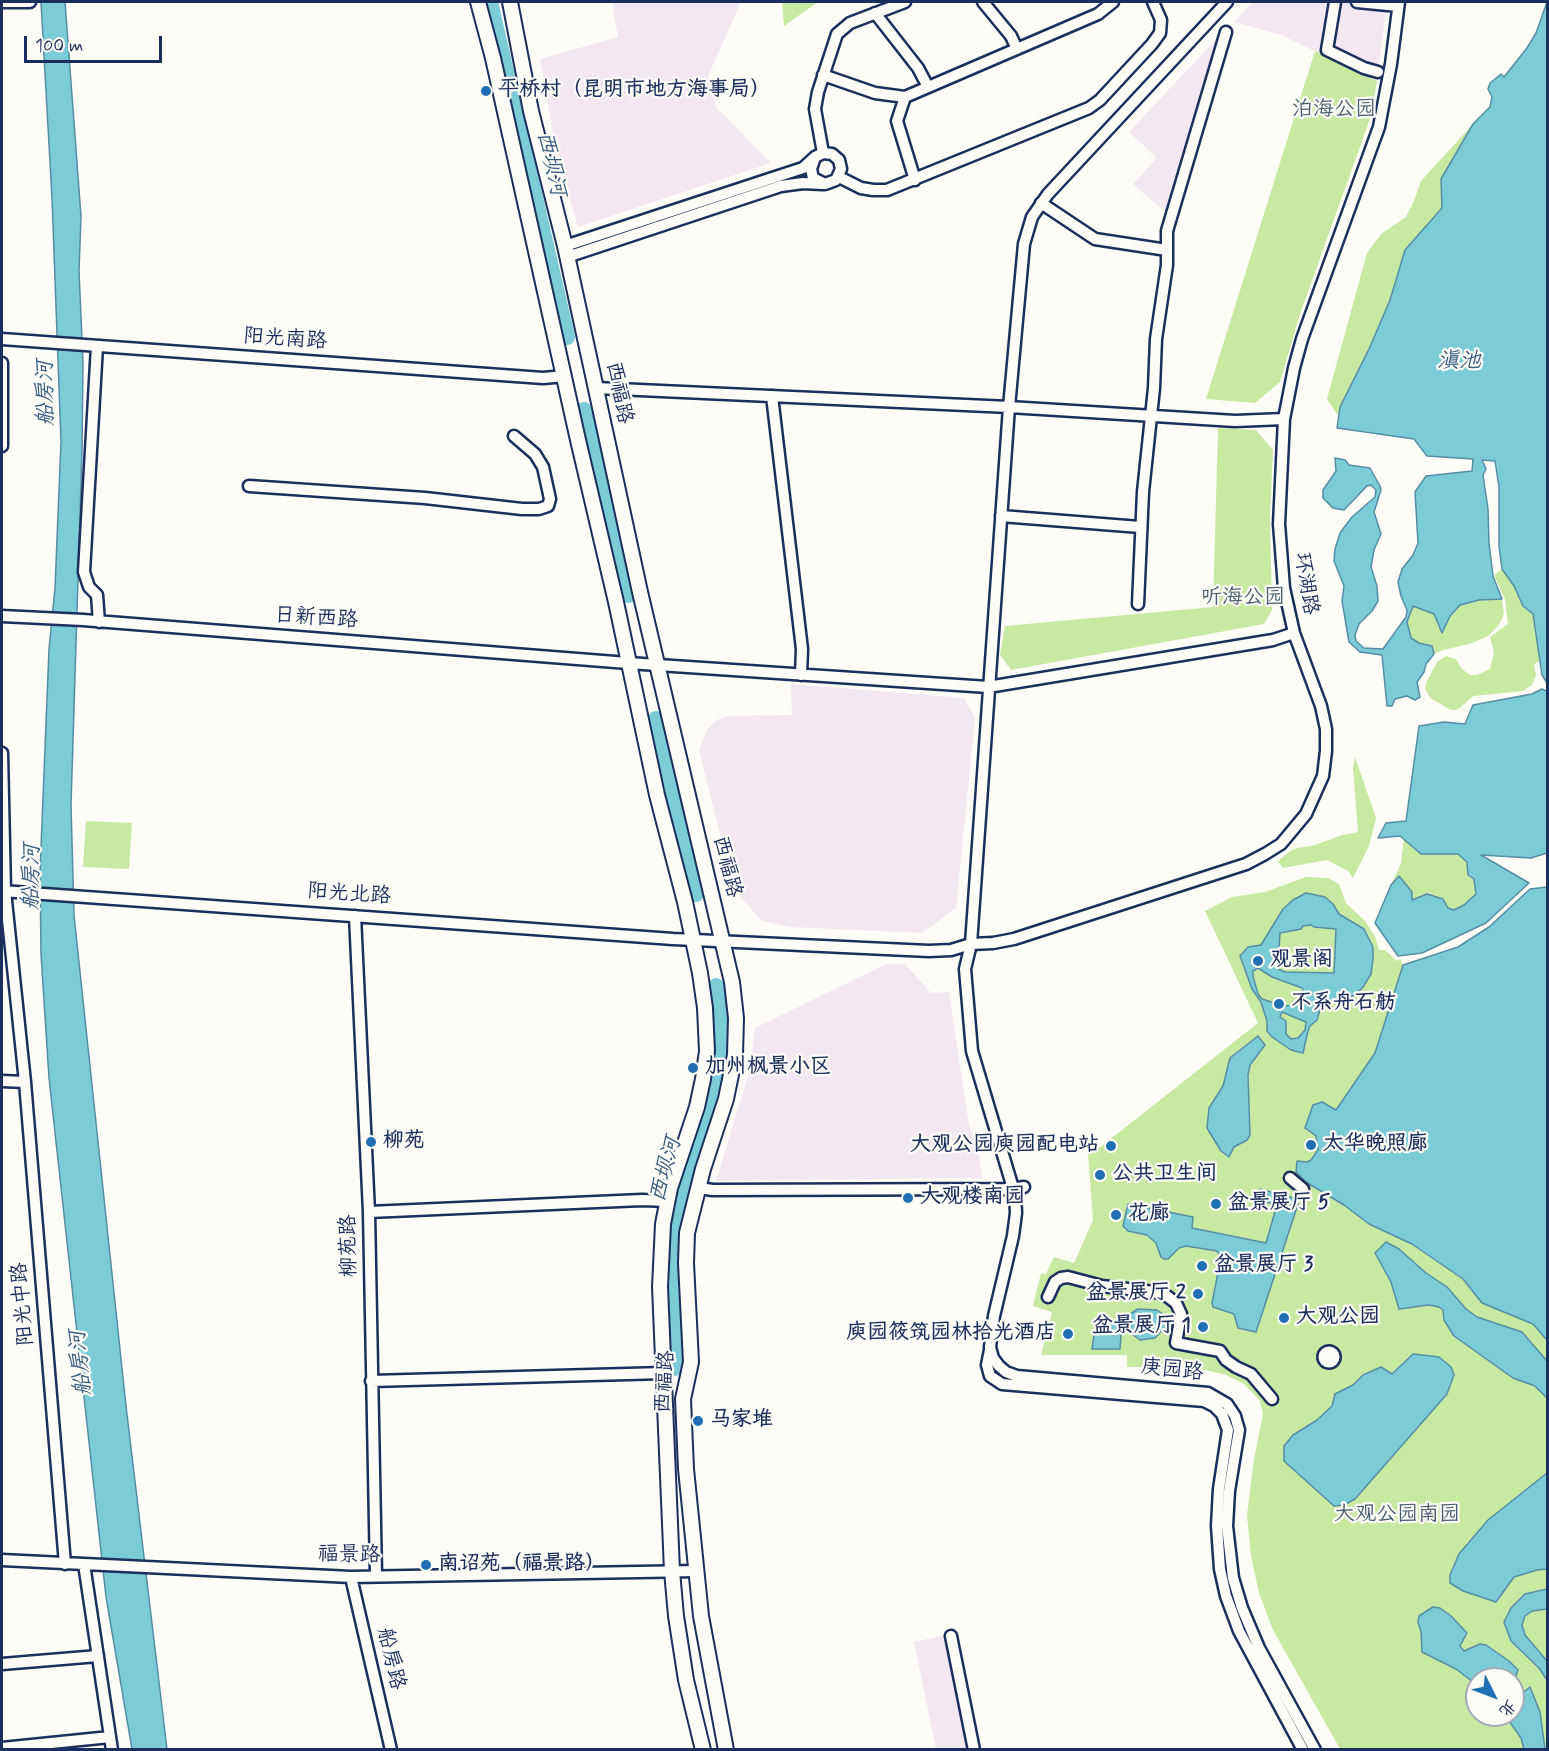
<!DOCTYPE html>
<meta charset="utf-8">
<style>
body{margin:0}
#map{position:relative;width:1549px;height:1751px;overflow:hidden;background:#fdfcf7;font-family:Mynerve,"LXGW WenKai TC",sans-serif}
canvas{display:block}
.frame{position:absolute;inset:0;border:3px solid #1b2f5e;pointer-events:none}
.north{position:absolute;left:1465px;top:1667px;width:60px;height:60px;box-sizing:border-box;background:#fdfcf7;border:2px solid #a3aaba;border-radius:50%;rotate:132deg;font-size:16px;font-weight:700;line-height:24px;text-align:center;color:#1b2f5e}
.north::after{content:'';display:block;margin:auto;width:21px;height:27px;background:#1f6fb2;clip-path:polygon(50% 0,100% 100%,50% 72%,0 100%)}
.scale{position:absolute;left:24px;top:36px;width:138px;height:27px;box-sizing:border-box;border:3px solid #1b2f5e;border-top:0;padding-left:8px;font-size:18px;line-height:21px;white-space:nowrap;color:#1b2f5e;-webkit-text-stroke:4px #fdfcf7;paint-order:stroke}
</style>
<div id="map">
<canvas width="1549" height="1751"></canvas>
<div class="frame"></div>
<div class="north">北</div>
<div class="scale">100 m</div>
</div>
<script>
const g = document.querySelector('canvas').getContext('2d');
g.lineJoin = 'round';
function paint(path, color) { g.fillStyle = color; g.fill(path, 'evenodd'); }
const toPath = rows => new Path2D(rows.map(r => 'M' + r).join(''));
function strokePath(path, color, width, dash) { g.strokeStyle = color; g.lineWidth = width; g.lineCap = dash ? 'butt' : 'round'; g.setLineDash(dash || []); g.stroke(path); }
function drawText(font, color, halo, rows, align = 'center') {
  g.font = font + ' Mynerve,"LXGW WenKai TC",sans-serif'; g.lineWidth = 4.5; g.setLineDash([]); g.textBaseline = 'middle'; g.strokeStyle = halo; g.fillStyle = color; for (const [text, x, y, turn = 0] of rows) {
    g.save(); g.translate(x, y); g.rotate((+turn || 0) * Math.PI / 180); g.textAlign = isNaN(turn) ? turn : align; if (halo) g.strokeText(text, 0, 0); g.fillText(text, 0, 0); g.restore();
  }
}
const built = toPath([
 [612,2,741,2,708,76,716,107,771,163,578,227,557,155,540,59,618,37],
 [1253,2,1387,2,1377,81,1281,35,1234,22],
 [1219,36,1180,178,1168,214,1133,184,1157,158,1129,132],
 [791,684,964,698,975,718,956,908,922,933,790,927,762,921,734,890,699,750,707,730,715,721,728,716,792,715],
 [886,964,905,964,931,993,949,992,969,1126,977,1140,982,1178,716,1181,750,1069,755,1028],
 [945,1635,968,1749,936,1749,914,1642]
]);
const green = toPath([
 [782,2,818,2,784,26],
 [1315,51,1377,81,1371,116,1300,314,1280,382,1255,403,1206,399],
 [1473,124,1441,179,1442,208,1405,250,1390,300,1369,349,1340,407,1338,416,1327,399,1367,253,1381,234,1406,217,1414,201,1421,181],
 [1218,428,1256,430,1273,450,1270,517,1272,610,1264,624,1011,670,1000,655,1005,626,1213,607],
 [1502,569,1514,586,1523,606,1533,614,1540,660,1534,665,1536,675,1532,685,1523,691,1473,696,1461,707,1456,710,1451,710,1430,698,1425,688,1427,681,1437,662,1446,656,1456,659,1462,669,1470,675,1477,675,1490,669,1494,653,1490,637,1508,624,1505,599,1494,575],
 [1502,599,1504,614,1499,625,1488,636,1470,644,1443,650,1434,654,1432,646,1419,643,1411,638,1407,622,1413,605,1434,614,1439,629,1460,605,1479,600],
 [1355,757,1376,818,1369,846,1353,878,1348,871,1327,860,1283,868,1278,861,1293,849,1315,845,1342,835,1358,832,1353,769],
 [86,821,132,823,129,869,83,867],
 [1404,838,1421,854,1458,854,1467,862,1468,875,1474,879,1476,894,1464,905,1454,910,1412,901,1391,885,1401,863],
 [1306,877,1328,878,1339,884,1346,903,1365,921,1375,936,1379,950,1385,950,1397,961,1401,959,1403,965,1375,1053,1336,1110,1322,1102,1309,1130,1316,1136,1318,1150,1314,1157,1307,1162,1344,1205,1369,1224,1412,1244,1463,1279,1482,1303,1533,1324,1547,1340,1547,1749,1340,1749,1273,1630,1259,1593,1251,1556,1247,1515,1254,1459,1263,1414,1260,1401,1244,1384,1226,1375,1193,1367,1183,1361,1147,1367,1127,1367,1127,1355,1041,1355,1052,1312,1033,1306,1041,1273,1046,1274,1054,1257,1074,1263,1093,1220,1088,1153,1099,1148,1258,1023,1205,911,1232,897,1265,892],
 [1477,1679,1513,1679,1513,1715,1477,1715]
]);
const water = toPath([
 [41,2,65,2,81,216,79,271,83,363,82,451,71,805,74,915,126,1406,167,1749,132,1749,106,1597,49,1078,41,954,40,872,49,649,55,588,61,442,52,198,41,2],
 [1547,2,1547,683,1542,675,1533,614,1523,606,1514,586,1502,569,1499,546,1499,487,1495,461,1482,460,1486,469,1483,475,1488,509,1489,543,1493,576,1502,599,1479,600,1460,605,1450,616,1442,633,1434,614,1413,606,1407,622,1411,638,1419,643,1432,646,1434,654,1426,664,1424,672,1417,682,1420,697,1415,700,1407,696,1395,699,1392,706,1387,706,1382,655,1360,652,1349,642,1342,601,1344,586,1334,561,1335,549,1340,533,1352,517,1375,497,1376,490,1371,485,1367,486,1344,510,1333,508,1323,498,1323,490,1336,471,1335,458,1345,460,1349,465,1370,468,1380,486,1381,490,1374,512,1381,534,1374,550,1371,567,1377,586,1378,601,1372,611,1359,624,1355,635,1356,641,1364,648,1383,649,1406,617,1407,610,1401,596,1398,582,1402,569,1413,555,1418,543,1415,492,1426,476,1472,471,1473,459,1427,456,1414,439,1337,428,1340,407,1369,349,1390,300,1405,250,1442,208,1441,179,1473,124,1490,107,1492,97,1488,89,1490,83,1501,74,1504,77,1527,48,1536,33,1547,2],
 [1542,689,1548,692,1547,853,1531,858,1481,855,1529,883,1486,923,1422,953,1398,956,1375,923,1391,885,1399,876,1412,892,1412,900,1427,894,1443,899,1448,908,1454,910,1464,905,1476,894,1474,879,1468,875,1467,862,1458,854,1421,854,1400,836,1378,838,1386,823,1406,821,1419,726,1444,722,1465,724,1473,705,1532,694,1542,689],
 [1547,887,1548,887,1547,1340,1533,1324,1482,1303,1463,1279,1412,1244,1369,1224,1344,1205,1306,1182,1296,1172,1297,1161,1307,1162,1311,1160,1318,1150,1316,1136,1305,1128,1313,1105,1322,1102,1336,1110,1375,1053,1403,965,1458,947,1489,927,1530,889,1547,887],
 [1306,893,1325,897,1333,904,1339,914,1364,929,1373,947,1373,959,1371,974,1363,987,1355,995,1340,1001,1333,1000,1321,1006,1317,1020,1310,1026,1308,1031,1303,1053,1291,1050,1272,1037,1267,1031,1267,1021,1261,1002,1252,989,1240,956,1248,947,1261,945,1283,909,1293,900,1306,893],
 [1311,925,1314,927,1336,929,1334,973,1285,972,1278,969,1280,933,1301,929,1303,926,1311,925],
 [1258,968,1272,977,1302,988,1305,994,1304,999,1296,1005,1284,1006,1262,999,1258,994,1253,976,1253,971,1258,968],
 [1282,1012,1306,1022,1305,1030,1298,1038,1291,1039,1286,1034,1286,1021,1280,1017,1282,1012],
 [1258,1036,1265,1045,1250,1065,1248,1075,1250,1135,1247,1140,1234,1147,1229,1157,1221,1151,1207,1128,1209,1108,1223,1086,1230,1058,1258,1036],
 [1260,1189,1293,1198,1298,1204,1256,1332,1238,1328,1234,1314,1213,1307,1212,1303,1221,1257,1217,1251,1186,1246,1179,1248,1168,1259,1164,1259,1161,1257,1156,1243,1147,1235,1128,1231,1123,1226,1128,1204,1193,1217,1192,1228,1266,1243,1276,1208,1273,1204,1257,1200,1260,1189],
 [1386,1242,1399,1249,1426,1273,1447,1287,1466,1309,1477,1317,1522,1332,1547,1361,1547,1398,1535,1386,1513,1378,1454,1336,1444,1320,1443,1310,1439,1307,1429,1305,1399,1309,1391,1282,1375,1253,1386,1242],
 [1138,1309,1157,1310,1167,1317,1166,1326,1155,1338,1140,1340,1132,1334,1129,1319,1130,1314,1138,1309],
 [1096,1320,1118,1321,1121,1335,1120,1349,1092,1349,1096,1320],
 [1413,1354,1439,1357,1451,1367,1454,1375,1447,1394,1355,1499,1344,1505,1334,1506,1284,1461,1284,1446,1293,1435,1317,1420,1332,1406,1335,1394,1353,1385,1363,1375,1381,1367,1392,1374,1413,1354],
 [1547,1473,1547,1569,1537,1570,1514,1577,1496,1602,1463,1591,1450,1583,1450,1575,1459,1554,1488,1520,1547,1473],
 [1547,1589,1547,1609,1532,1611,1525,1616,1522,1625,1525,1635,1547,1661,1547,1680,1539,1668,1511,1641,1504,1622,1511,1608,1525,1594,1547,1589],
 [1433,1607,1440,1608,1451,1616,1467,1633,1460,1646,1464,1651,1480,1644,1486,1645,1509,1661,1518,1670,1516,1676,1512,1679,1477,1679,1477,1685,1456,1669,1422,1652,1421,1632,1418,1622,1419,1616,1433,1607],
 [1530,1687,1540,1712,1545,1749,1524,1749,1521,1738,1505,1715,1513,1715,1513,1700,1530,1687]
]);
const river = toPath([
 [490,2,567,337],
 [584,410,628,595],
 [656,719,696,894],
 [675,1368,672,1266,674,1229,680,1197,712,1098,716,1074,721,1030,716,986]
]);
const minor = toPath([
 [2,2,30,2],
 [983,2,1011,36,1017,49],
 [1227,2,1048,194,1032,217,1024,244,1009,407,971,944,965,969,972,1051,1015,1195,1016,1213,1013,1236,994,1316,990,1347,993,1358,999,1366,1006,1372,1017,1376,1208,1393,1227,1404,1235,1416,1239,1430,1229,1491,1227,1526,1233,1578,1242,1608,1259,1648,1315,1750],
 [1335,2,1327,50,1364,68,1378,72],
 [1357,2,1398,6],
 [875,13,918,68,928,87],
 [823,75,875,93,905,97,1098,14,1113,2],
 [905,97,897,121,915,180],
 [823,153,815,109,818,92,837,34,850,23,905,2],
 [839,177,861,188,873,190,887,190,1089,108,1100,100,1152,44,1160,33,1161,20,1153,2],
 [1041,203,1095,239,1167,250],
 [565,246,803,168,815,157,823,153,832,154,839,160,841,169,836,180,825,184,813,178,811,169,815,157],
 [567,257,781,186,803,183,822,184],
 [2,339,543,378,565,376],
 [97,346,84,572,89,587,97,595,99,622],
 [2,363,2,446],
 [596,388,1009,407,1235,421,1284,419],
 [772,396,802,649,801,675],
 [249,486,425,498,522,509,539,509,548,506,550,499,543,467,535,454,514,436],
 [1001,516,1140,527],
 [1138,604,1143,492,1154,388,1156,339,1167,265,1167,231,1226,32],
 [2,616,83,620,628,663,988,687,1273,640,1294,633],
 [2,753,5,891,25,1082,65,1564],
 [2,891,673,939,929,951,951,950,971,944,993,943,1014,939,1246,864,1265,854,1281,844,1306,814,1323,776,1326,751,1326,729,1321,706,1294,633,1284,588,1279,524,1284,419,1294,368,1302,339,1379,127,1391,64,1399,2],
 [355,916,369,1212,376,1576],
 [2,1081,25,1082],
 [1290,1178,1303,1189],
 [698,1188,713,1190,1008,1189,1024,1187],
 [369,1212,642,1200,668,1201],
 [1048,1297,1055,1282,1061,1278,1068,1277,1102,1286,1163,1293,1176,1303,1181,1314,1176,1343,1220,1351,1226,1360,1236,1367,1251,1374,1272,1399],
 [990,1350,987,1365,990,1376,1002,1384,1204,1401,1214,1406,1222,1414,1228,1430,1219,1489,1217,1526,1220,1569,1226,1596,1239,1631,1303,1750],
 '1323.5 1357a5.5 5.5 0 1 1 11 0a5.5 5.5 0 1 1-11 0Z',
 [371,1381,664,1373],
 [2,1560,351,1577,696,1571],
 [84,1564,112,1750],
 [351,1577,391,1750],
 [951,1636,974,1750],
 [2,1664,98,1656],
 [2,1748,110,1737]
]);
const major = toPath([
 [478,2,493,58,578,440,616,602,657,795,685,902,700,973,705,1008,707,1051,703,1079,697,1107,670,1188,663,1224,660,1287,672,1571,676,1616,686,1680,703,1750],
 [510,2,531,111,565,246,640,592,732,982,736,1018,735,1055,726,1099,703,1169,687,1233,686,1263,691,1362,683,1399,686,1469,701,1616,726,1750]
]);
const markers = [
 [486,91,6,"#1f6fb2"],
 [1258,961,6,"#1f6fb2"],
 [1279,1004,6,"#1f6fb2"],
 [693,1068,6,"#1f6fb2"],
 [371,1142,6,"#1f6fb2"],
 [1311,1145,6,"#1f6fb2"],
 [1111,1146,6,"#1f6fb2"],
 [1100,1175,6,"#1f6fb2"],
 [908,1198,6,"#1f6fb2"],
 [1216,1204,6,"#1f6fb2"],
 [1116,1215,6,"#1f6fb2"],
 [1202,1266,6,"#1f6fb2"],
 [1198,1294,6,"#1f6fb2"],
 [1284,1318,6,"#1f6fb2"],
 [1203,1327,6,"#1f6fb2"],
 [1068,1334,6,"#1f6fb2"],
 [698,1421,6,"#1f6fb2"],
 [426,1565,6,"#1f6fb2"]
];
const poiNames = [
 ["平桥村（昆明市地方海事局）",498,91],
 ["观景阁",1270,961],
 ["不系舟石舫",1291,1004],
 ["加州枫景小区",705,1068],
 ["柳苑",383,1142],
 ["太华晚照廊",1323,1145],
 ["大观公园庾园配电站",1099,1146,"right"],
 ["公共卫生间",1112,1175],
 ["大观楼南园",920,1198],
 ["盆景展厅 5",1228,1204],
 ["花廊",1128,1215],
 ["盆景展厅 3",1214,1266],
 ["盆景展厅 2",1186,1294,"right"],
 ["大观公园",1296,1318],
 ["盆景展厅 1",1191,1327,"right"],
 ["庾园筱筑园林拾光酒店",1056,1334,"right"],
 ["马家堆",710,1421],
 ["南诏苑（福景路）",438,1565]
];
const parkNames = [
 ["泊海公园",1334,111],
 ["听海公园",1243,599],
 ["大观公园南园",1397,1516]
];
const streetNames = [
 ["阳光南路",285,340,4],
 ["西福路",618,393,78],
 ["环湖路",1305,584,81],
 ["日新西路",316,619,4],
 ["西福路",726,867,76],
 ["阳光北路",349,895,4],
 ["柳苑路",350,1246,-91],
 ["阳光中路",24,1304,-95],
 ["庚园路",1172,1371,6],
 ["西福路",666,1382,-86],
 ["福景路",349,1556,1],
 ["船房路",390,1659,77]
];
const waterNames = [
 ["西坝河",550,164,77],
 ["滇池",1459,362],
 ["船房河",47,393,-91],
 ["船房河",33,877,-89],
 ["西坝河",667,1170,-75],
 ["船房河",82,1363,-96]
];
paint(built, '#f3e8f2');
paint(green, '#c8e9a2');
paint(water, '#7cccd7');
strokePath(water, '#558da7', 1.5);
strokePath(river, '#7cccd7', 16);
strokePath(minor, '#1b2f5e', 15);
strokePath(major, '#1b2f5e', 18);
strokePath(minor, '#fdfcf7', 10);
strokePath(major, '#fdfcf7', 14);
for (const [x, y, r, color] of markers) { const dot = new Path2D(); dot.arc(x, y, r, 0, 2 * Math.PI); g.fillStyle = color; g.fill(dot); strokePath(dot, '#fdfcf7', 2); }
drawText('bold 21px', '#1b2f5e', '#fdfcf7', poiNames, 'left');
drawText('21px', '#465e6f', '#fdfcf7', parkNames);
drawText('21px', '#1b2f5e', '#fdfcf7', streetNames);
drawText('italic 22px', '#385e82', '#fdfcf7', waterNames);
</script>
